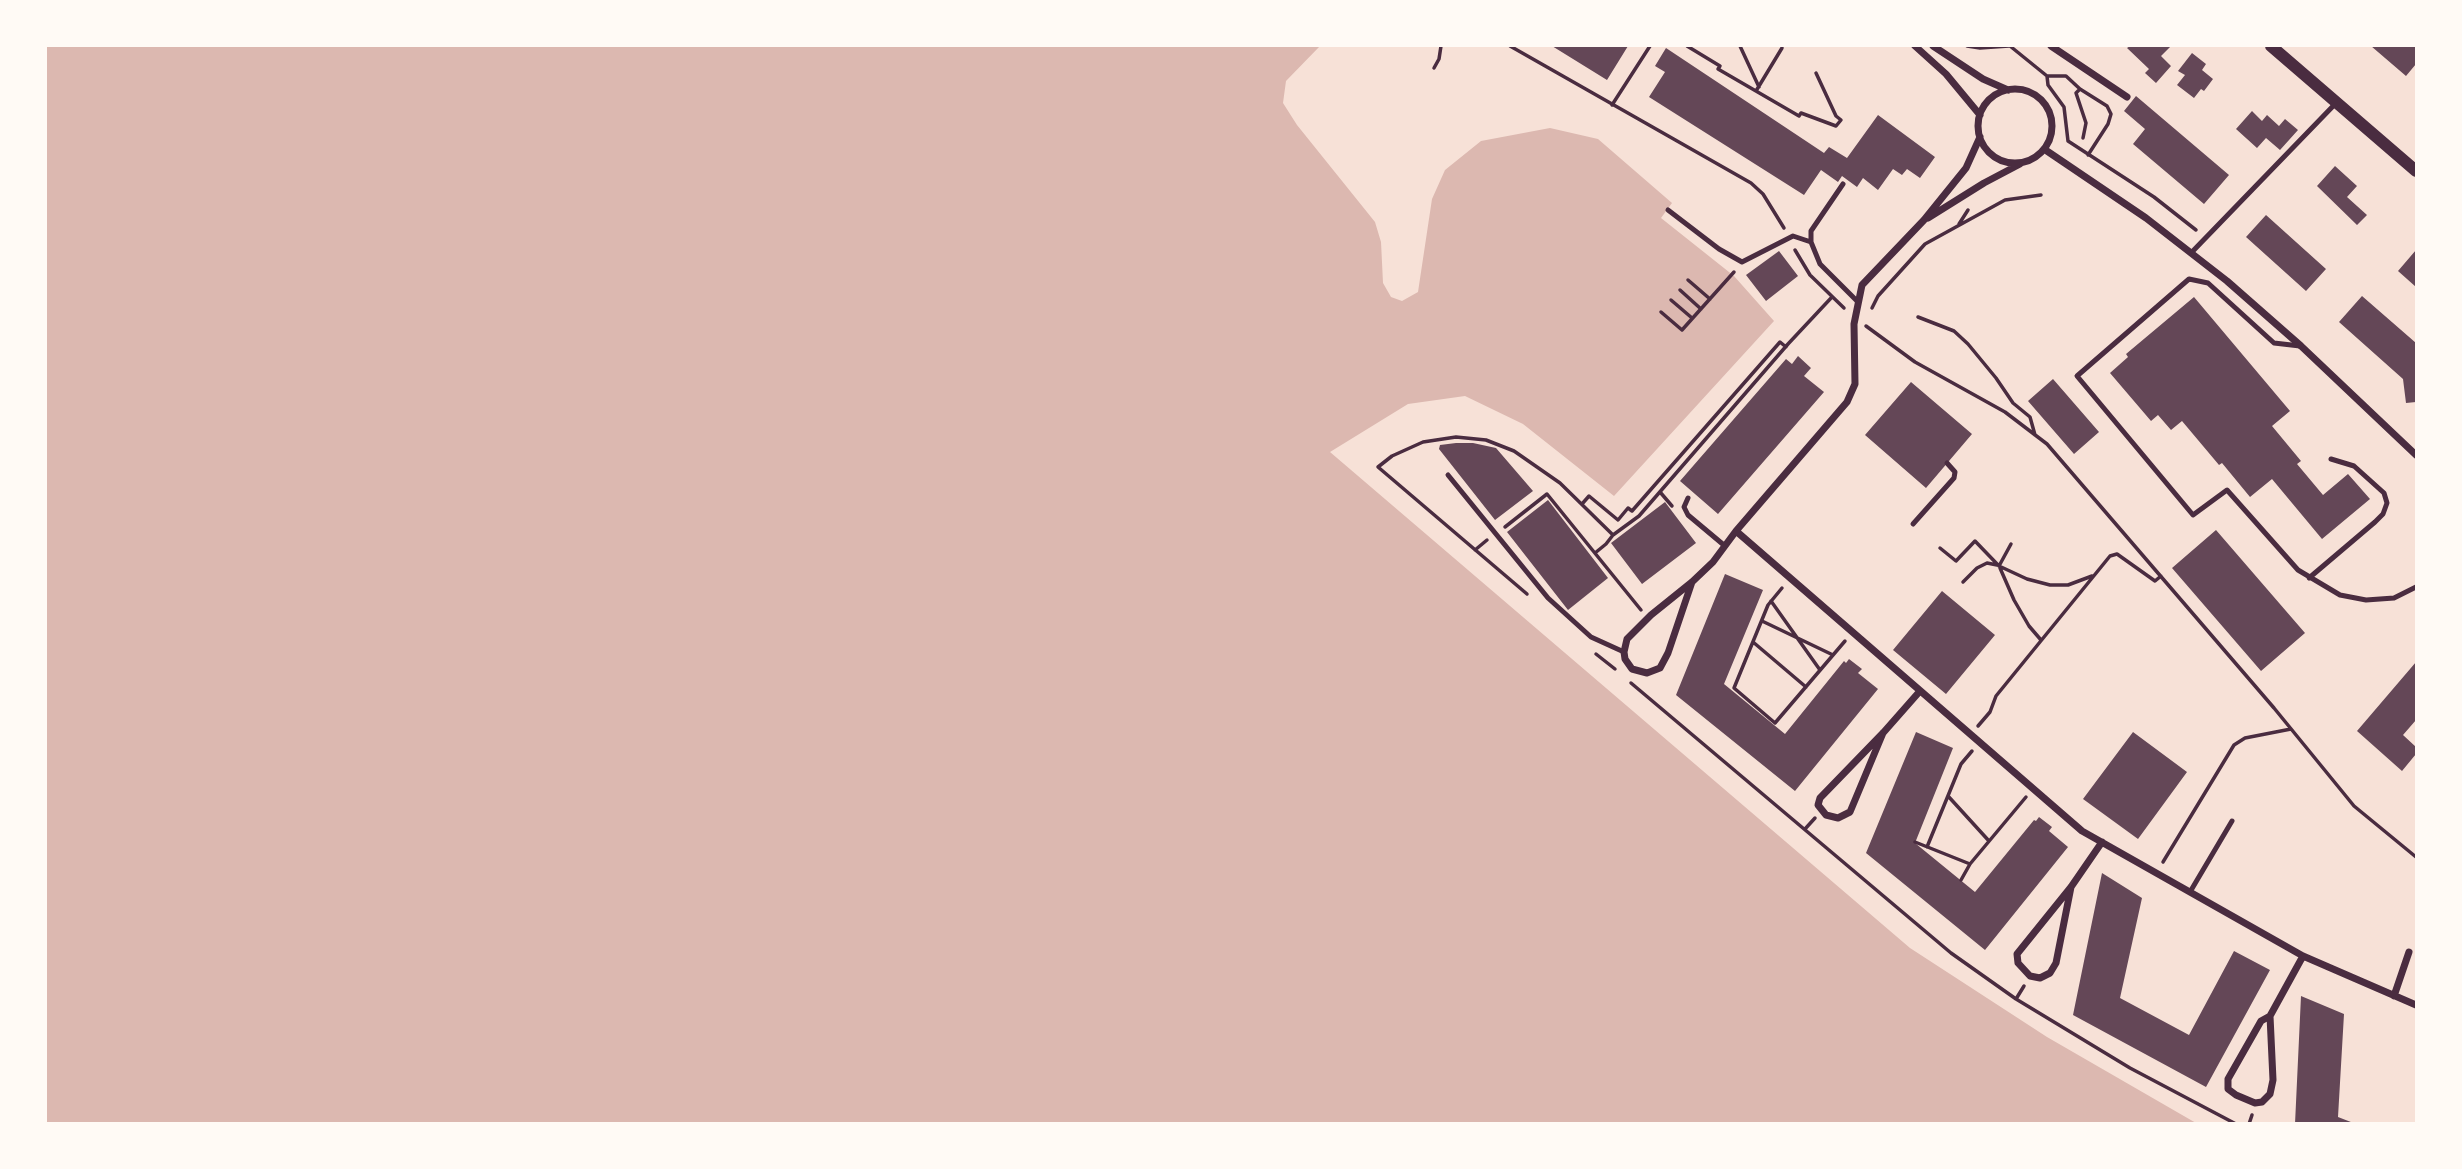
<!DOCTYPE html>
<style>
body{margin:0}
#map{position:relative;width:2462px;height:1169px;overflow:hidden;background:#f7e1d7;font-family:"Alegreya Sans",sans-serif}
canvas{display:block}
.frame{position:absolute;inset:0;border:47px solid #fffaf5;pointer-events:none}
</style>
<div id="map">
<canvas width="2462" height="1169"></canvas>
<div class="frame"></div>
</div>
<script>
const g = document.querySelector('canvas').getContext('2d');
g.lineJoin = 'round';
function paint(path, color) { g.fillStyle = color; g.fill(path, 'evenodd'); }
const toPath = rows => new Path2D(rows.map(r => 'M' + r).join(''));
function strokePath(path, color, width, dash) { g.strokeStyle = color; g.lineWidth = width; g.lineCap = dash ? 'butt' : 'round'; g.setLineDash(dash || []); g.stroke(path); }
const water = toPath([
 [46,46,1320,46,1286,81,1283,103,1297,125,1375,222,1381,242,1383,283,1391,297,1402,301,1418,292,1432,199,1445,170,1481,141,1550,128,1598,139,1672,203,1661,218,1734,276,1774,321,1614,496,1523,424,1465,396,1408,404,1330,452,1910,948,2047,1037,2196,1123,46,1123]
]);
const building = toPath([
 [1552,46,1628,46,1607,80],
 [2130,46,2171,46,2161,56,2171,66,2156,83,2145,73,2149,69,2127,48],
 [2371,46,2416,46,2416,64,2406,76],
 [1666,48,1824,153,1829,147,1847,158,1878,115,1935,157,1920,178,1907,169,1902,175,1893,169,1878,190,1863,178,1857,187,1842,176,1838,182,1821,170,1804,195,1649,97,1665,72,1655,66],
 [2192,53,2206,64,2202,70,2213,79,2204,91,2201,89,2194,98,2177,85,2185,75,2178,71],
 [2136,96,2229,175,2204,204,2133,144,2145,129,2124,111],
 [2252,111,2262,121,2267,115,2279,126,2285,119,2298,130,2280,150,2266,138,2257,148,2236,129],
 [2335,166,2357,186,2347,197,2367,215,2357,225,2317,186],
 [2266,215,2326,269,2306,291,2246,237],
 [2416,250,2416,287,2398,271],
 [1779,251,1798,276,1766,301,1746,275],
 [2362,296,2416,343,2416,402,2406,403,2403,379,2339,322],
 [2194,297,2290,411,2272,426,2301,461,2297,464,2323,495,2348,474,2370,499,2322,539,2272,479,2250,497,2222,463,2219,465,2182,421,2171,430,2158,415,2151,421,2110,373,2128,357,2126,354],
 [1798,356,1811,368,1804,376,1824,392,1718,514,1680,481,1786,359,1792,364],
 [2053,379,2099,432,2074,454,2028,401],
 [1911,382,1972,434,1926,488,1865,435],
 [1456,443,1473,443,1496,448,1533,491,1495,520,1439,449,1440,445],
 [1548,500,1608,578,1568,610,1507,532],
 [1665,502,1696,543,1642,584,1611,543],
 [2216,530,2305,633,2261,671,2172,568],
 [1725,574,1763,590,1724,684,1785,734,1844,661,1846,663,1849,659,1862,669,1858,673,1878,689,1795,791,1676,695],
 [1942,591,1995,635,1946,694,1893,650],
 [2416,662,2416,720,2403,735,2416,747,2416,754,2402,771,2357,731],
 [1916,732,1953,748,1915,843,1975,892,2034,820,2036,821,2039,817,2052,827,2049,831,2068,847,1985,950,1866,853],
 [2133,732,2187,772,2138,839,2083,799],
 [2102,873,2142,898,2120,998,2189,1035,2234,951,2270,970,2206,1087,2073,1015],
 [2301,996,2344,1014,2338,1117,2356,1124,2295,1124]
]);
const path = toPath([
 [1510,46,1751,183,1763,194,1784,228],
 [1687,46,1720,66,1718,69,1799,116,1801,113,1836,126,1841,120,1836,116,1816,73],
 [1740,46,1759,87],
 [1967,46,1980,48,2009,46],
 [2010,46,2047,76,2048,85,2064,107,2068,141,2154,197,2196,230],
 [1434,68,1439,59,1441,46],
 [2047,76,2066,76,2080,89],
 [1756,91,1782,48],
 [1612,105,1650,46],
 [2083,138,2086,123,2076,93,2080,89,2107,106,2111,114,2108,124,2088,155],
 [1959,224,1968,210],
 [1795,250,1810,275,1844,308],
 [1688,280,1710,299],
 [1680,290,1701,309],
 [1671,300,1692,318],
 [1872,308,1878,296,1925,244,2005,200,2041,195],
 [1661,312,1682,330,1734,272],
 [1918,317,1954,331,1968,344,1996,378,2013,403,2030,417,2035,435],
 [1866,326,1915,362,2005,412,2047,444,2274,708,2354,806,2416,857],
 [1660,492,1672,506],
 [1582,504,1589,496,1618,520,1628,508,1632,511,1780,342,1786,347],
 [1505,527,1547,494,1641,610],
 [1940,548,1956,561,1975,541,1999,566,2027,579,2050,585,2068,585,2092,576],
 [1475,550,1487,540],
 [1595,553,1606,544,1613,535],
 [1999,566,2011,544],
 [2000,568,2014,600,2029,626,2041,640],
 [1963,582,1977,568,1987,563,1997,565],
 [1782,588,1768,605,1734,688,1775,723,1845,641],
 [1527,594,1378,467,1392,456,1423,442,1456,437,1486,440,1514,451,1560,483,1613,535,1639,516,1788,344,1832,297],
 [1771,601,1820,670],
 [1762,621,1833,655],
 [1753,642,1806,687],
 [1596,654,1615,669],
 [1631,683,1951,953,2016,999,2130,1068,2236,1124],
 [1978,726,1990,712,1996,696,2110,556,2117,554,2155,581,2161,576],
 [1948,796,1989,841],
 [1805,829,1815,818],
 [1915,842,1970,864],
 [1927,847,1961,764,1972,751],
 [2163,862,2234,745,2245,738,2291,729],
 [1961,880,1970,864,2026,797],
 [2016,999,2024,986],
 [2249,1124,2252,1115]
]);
const service = toPath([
 [1843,184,1811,231,1811,242,1820,264,1857,301],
 [1668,210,1719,249,1742,262,1793,236,1811,242],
 [2191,253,2337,102],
 [2300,346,2274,343,2208,283,2189,279,2077,376,2193,515,2227,490,2298,570,2340,595,2366,600,2394,598,2416,587],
 [1448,475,1548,598,1591,637,1624,652],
 [1688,498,1684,507,1688,515,1725,546],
 [1913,524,1954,478,1955,472,1947,463],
 [2309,578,2375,522,2383,514,2387,503,2384,493,2354,466,2331,459],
 [2190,892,2232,821]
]);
const minor = toPath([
 [1915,46,1946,74,1980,115],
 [1933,46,1983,79,2008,90],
 [2051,46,2127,97],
 '1978 126a37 37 0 1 1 74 0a37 37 0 1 1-74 0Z',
 [2044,149,2146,218,2227,281,2301,346,2416,455],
 [1928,218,1984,183,2020,164],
 [1736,531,2082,831,2303,956,2416,1005],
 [1692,582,1713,562,1736,531,1847,402,1855,384,1854,324,1862,285,1924,220,1966,168,1980,137],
 [1692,582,1668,653,1660,668,1647,673,1632,669,1625,659,1624,652,1627,639,1651,615,1692,582],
 [1883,733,1850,812,1838,818,1826,815,1818,805,1820,798,1883,733,1920,691],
 [2071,887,2056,963,2050,973,2040,978,2030,976,2018,963,2017,954,2071,887,2102,842],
 [2394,996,2409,952],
 [2270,1016,2273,1080,2270,1094,2262,1102,2255,1103,2236,1095,2228,1089,2228,1079,2261,1021,2270,1016],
 [2270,1016,2303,956]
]);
const tertiary = toPath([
 [2271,46,2416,171]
]);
paint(water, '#dcb8b0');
paint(building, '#644757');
strokePath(path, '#4a2c40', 3.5);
strokePath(service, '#4a2c40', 5);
strokePath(minor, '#4a2c40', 7);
strokePath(tertiary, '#4a2c40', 12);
</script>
